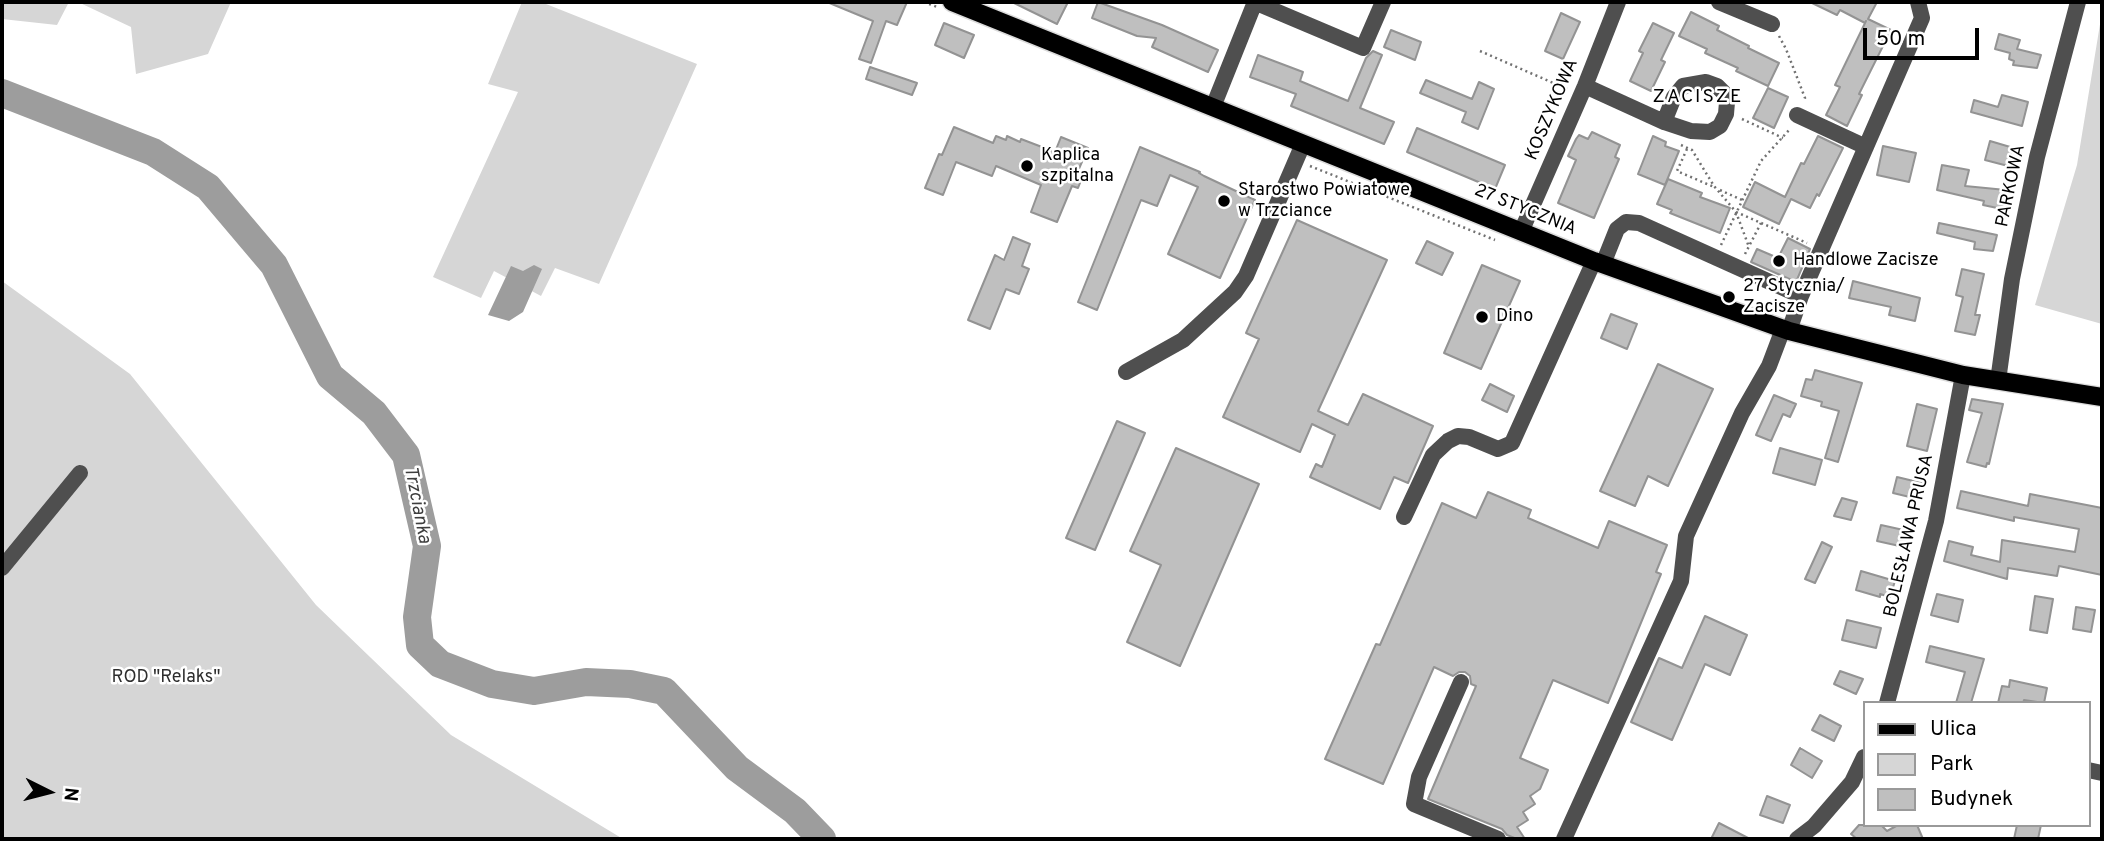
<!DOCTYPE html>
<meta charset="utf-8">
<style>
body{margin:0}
#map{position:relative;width:2104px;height:841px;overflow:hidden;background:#fff;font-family:Overpass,sans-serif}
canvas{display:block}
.frame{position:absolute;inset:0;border:4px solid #000;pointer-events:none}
.legend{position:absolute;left:1863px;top:701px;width:228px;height:126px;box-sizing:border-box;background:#fff;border:2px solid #999;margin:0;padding:9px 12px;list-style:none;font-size:21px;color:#000}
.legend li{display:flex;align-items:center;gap:14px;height:35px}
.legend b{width:35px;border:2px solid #999}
.north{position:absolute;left:14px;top:757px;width:70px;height:70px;-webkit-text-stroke:5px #fff;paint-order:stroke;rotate:96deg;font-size:19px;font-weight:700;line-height:28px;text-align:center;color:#000}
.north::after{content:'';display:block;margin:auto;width:24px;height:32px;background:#000;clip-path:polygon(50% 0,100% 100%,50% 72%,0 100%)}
.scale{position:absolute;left:1863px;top:28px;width:116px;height:32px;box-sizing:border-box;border:4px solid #000;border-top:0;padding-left:9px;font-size:21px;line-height:24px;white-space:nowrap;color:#000;-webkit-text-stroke:5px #fff;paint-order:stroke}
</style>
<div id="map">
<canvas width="2104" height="841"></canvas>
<div class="frame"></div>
<ul class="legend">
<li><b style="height:9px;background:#000"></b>Ulica</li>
<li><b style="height:19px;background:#d6d6d6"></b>Park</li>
<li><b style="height:19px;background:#bfbfbf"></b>Budynek</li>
</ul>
<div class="north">N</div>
<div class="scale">50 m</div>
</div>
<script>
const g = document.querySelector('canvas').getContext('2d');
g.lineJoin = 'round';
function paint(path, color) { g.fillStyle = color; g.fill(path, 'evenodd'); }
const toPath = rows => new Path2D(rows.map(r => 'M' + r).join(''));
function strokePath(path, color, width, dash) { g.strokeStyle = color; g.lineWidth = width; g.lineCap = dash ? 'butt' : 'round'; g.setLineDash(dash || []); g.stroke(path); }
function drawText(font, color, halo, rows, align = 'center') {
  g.font = font + ' Overpass,sans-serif'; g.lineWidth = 5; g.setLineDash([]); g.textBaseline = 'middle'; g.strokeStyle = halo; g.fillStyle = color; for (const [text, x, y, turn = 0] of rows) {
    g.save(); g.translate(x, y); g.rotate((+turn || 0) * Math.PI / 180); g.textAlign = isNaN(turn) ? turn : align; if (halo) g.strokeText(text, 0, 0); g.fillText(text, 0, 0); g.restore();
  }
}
const green = toPath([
 [2,2,69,2,57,25,2,19],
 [78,2,231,2,208,54,136,74,131,27],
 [522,2,541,2,697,64,599,284,555,268,541,296,494,271,481,298,433,277,518,92,488,84],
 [2102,12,2102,324,2035,305,2077,165],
 [2,281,130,374,316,605,451,735,623,839,2,839]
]);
const water = toPath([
 [534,265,542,269,523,312,509,321,488,315,511,266,523,271]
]);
const river = toPath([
 [2,93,153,152,208,187,274,265,330,376,374,413,406,455,427,546,417,617,420,645,440,664,492,684,534,691,586,682,630,684,664,691,737,768,795,811,822,839]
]);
const building = toPath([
 [827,2,907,2,897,25,886,21,871,63,859,59,873,21,827,2],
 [1012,2,1068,2,1057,24,1012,2],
 [1098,2,1162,25,1218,50,1208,72,1152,47,1156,38,1137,36,1092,18,1098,2],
 [1810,2,1877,2,1868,19,1891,30,1859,94,1862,95,1847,126,1826,115,1840,87,1835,85,1866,21,1865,23,1840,10,1837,15,1810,2],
 [1691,12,1719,26,1717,30,1749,46,1748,48,1779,63,1768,86,1736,71,1738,68,1705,53,1707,49,1679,36,1691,12],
 [1561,13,1580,22,1563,59,1545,51,1561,13],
 [944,23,974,35,964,58,935,45,944,23],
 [1653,23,1674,33,1661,60,1665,62,1651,91,1630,81,1643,53,1639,51,1653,23],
 [1391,30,1421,42,1415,60,1384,47,1391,30],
 [1999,34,2020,40,2017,49,2041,55,2037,68,2013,65,2014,61,2009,59,2010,53,1995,49,1999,34],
 [1373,51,1382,55,1360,108,1394,122,1384,144,1291,106,1296,94,1250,77,1258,55,1303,72,1300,81,1348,101,1366,58,1373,51],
 [870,67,917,83,912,95,866,79,870,67],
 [1426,80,1472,99,1479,82,1494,89,1478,129,1462,122,1466,112,1420,93,1426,80],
 [1768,88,1788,97,1774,128,1753,118,1768,88],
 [2002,95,2028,102,2022,126,1971,112,1974,100,1998,107,2002,95],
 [954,127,993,143,996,136,1006,140,1007,136,1020,142,1021,139,1055,152,1061,137,1088,148,1078,171,1084,173,1078,188,1072,186,1057,222,1031,212,1041,185,996,166,992,176,956,162,943,195,925,188,939,154,942,155,954,127],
 [1417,128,1505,165,1495,189,1407,152,1417,128],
 [1592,132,1620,145,1615,157,1619,159,1594,218,1558,203,1576,160,1568,156,1576,139,1579,135,1588,139,1592,132],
 [1653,136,1666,142,1665,146,1679,151,1665,185,1638,174,1653,136],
 [1818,136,1843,148,1819,196,1817,194,1810,208,1791,199,1779,224,1743,207,1755,182,1785,197,1801,163,1804,164,1818,136],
 [1990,141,2017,149,2012,167,1985,160,1990,141],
 [1883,146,1916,153,1909,182,1877,175,1883,146],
 [1140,147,1200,172,1199,173,1204,176,1255,200,1220,278,1168,254,1198,187,1170,175,1157,206,1141,200,1097,310,1078,302,1140,147],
 [1942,165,1969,170,1965,186,2006,190,2002,209,1983,205,1984,201,1937,190,1942,165],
 [1668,179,1702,193,1700,197,1730,208,1720,233,1670,213,1672,210,1657,204,1668,179],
 [1297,220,1387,260,1318,411,1348,425,1363,394,1433,426,1408,483,1394,477,1380,509,1310,477,1316,464,1322,467,1335,435,1312,424,1300,452,1223,417,1259,339,1246,333,1297,220],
 [1939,223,1997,235,1993,251,1974,249,1975,242,1937,233,1939,223],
 [1013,237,1030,244,1022,266,1029,269,1019,294,1006,289,990,329,968,320,995,255,1004,260,1013,237],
 [1788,238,1810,249,1796,282,1751,262,1757,249,1778,258,1788,238],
 [1427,241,1453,253,1442,275,1416,263,1427,241],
 [1482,265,1520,281,1481,369,1444,353,1482,265],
 [1962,269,1984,274,1975,315,1980,315,1975,335,1955,331,1963,297,1956,295,1962,269],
 [1853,281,1920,298,1915,321,1889,315,1891,307,1849,298,1853,281],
 [1611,314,1637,324,1627,349,1601,338,1611,314],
 [1658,364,1713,389,1668,486,1648,476,1635,506,1600,491,1658,364],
 [1815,370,1862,383,1838,462,1825,458,1839,411,1821,406,1822,402,1801,396,1806,379,1812,380,1815,370],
 [1490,384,1514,396,1507,412,1482,400,1490,384],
 [1774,395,1796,404,1790,417,1783,414,1771,441,1756,435,1774,395],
 [1972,399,2003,404,1989,464,1987,463,1986,467,1967,462,1982,413,1969,410,1972,399],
 [1917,404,1937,409,1927,451,1907,446,1917,404],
 [1117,421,1145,433,1095,550,1066,538,1117,421],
 [1176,448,1259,484,1180,666,1127,642,1161,565,1130,551,1176,448],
 [1780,448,1822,460,1815,485,1773,473,1780,448],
 [1897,477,1922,483,1918,499,1893,493,1897,477],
 [1961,491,2028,506,2030,494,2102,508,2102,575,2059,566,2057,576,2008,568,2007,579,1944,561,1949,541,1973,547,1971,555,2000,562,2002,540,2075,552,2079,529,2014,517,2014,521,1957,508,1961,491],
 [1488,492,1531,510,1528,518,1598,548,1609,521,1667,545,1656,572,1661,574,1608,703,1553,680,1520,758,1548,770,1540,789,1530,796,1535,804,1523,812,1528,820,1517,827,1525,839,1517,839,1507,835,1502,829,1428,799,1476,686,1471,684,1470,676,1465,672,1459,672,1453,676,1434,667,1383,784,1325,759,1376,644,1380,645,1442,503,1476,518,1488,492],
 [1842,498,1857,502,1851,520,1834,516,1842,498],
 [1881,525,1908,531,1904,547,1877,541,1881,525],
 [1822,542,1832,547,1815,583,1805,579,1822,542],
 [1861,571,1895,581,1890,597,1880,594,1880,597,1856,590,1861,571],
 [1937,594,1963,600,1958,622,1931,615,1937,594],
 [2035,596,2053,599,2047,633,2030,630,2035,596],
 [2076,607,2095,610,2091,632,2073,629,2076,607],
 [1705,616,1747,635,1730,675,1705,664,1672,740,1631,722,1659,658,1682,668,1705,616],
 [1847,620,1881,628,1876,648,1842,640,1847,620],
 [1930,646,1984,659,1971,703,1956,703,1965,672,1926,662,1930,646],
 [1840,671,1863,679,1856,694,1834,684,1840,671],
 [2010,680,2047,688,2044,703,2024,700,2023,703,1998,703,2002,686,2009,687,2010,680],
 [1820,715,1841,726,1834,741,1812,730,1820,715],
 [1800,748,1822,761,1812,778,1791,765,1800,748],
 [1767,796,1790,805,1783,823,1760,815,1767,796],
 [1719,823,1750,839,1711,839,1719,823],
 [1859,825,1881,825,1887,831,1898,825,1917,825,1923,839,1857,839,1851,834,1859,825],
 [2017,825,2041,825,2038,839,2014,839,2017,825]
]);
const path = toPath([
 [924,2,937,7],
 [1779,36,1786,49,1805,98,1804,101],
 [1480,51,1567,89],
 [1742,119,1783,138],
 [1681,145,1692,150,1714,186,1736,212,1749,247],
 [1687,149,1677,171,1714,187],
 [1310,166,1495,240],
 [1720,190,1742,200],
 [1736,212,1807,243],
 [1721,245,1761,161,1790,129],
 [1745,254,1761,223]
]);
const minor = toPath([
 [1254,2,1363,48,1383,2],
 [1719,2,1772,24],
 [1585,86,1664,122,1691,131,1710,132,1720,126,1726,114,1727,102,1724,93,1717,86,1706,82,1683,86,1674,97,1664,122],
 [1213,107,1255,2],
 [1797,115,1866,147],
 [1521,232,1585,86,1618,2],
 [1603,264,1617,229,1626,222,1639,223,1801,296,1922,18,1918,2],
 [1789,331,1801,296],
 [1126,372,1183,340,1235,292,1246,276,1303,144],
 [1998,381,2012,279,2037,157,2078,2],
 [1404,517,1433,455,1448,441,1458,436,1469,437,1498,449,1512,443,1594,261],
 [2,568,80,473],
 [1461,682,1419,777,1414,804,1498,839],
 [1887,703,1936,521,1963,375],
 [2088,770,2102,773],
 [1564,839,1681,581,1686,536,1742,413,1769,366,1783,329],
 [1797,839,1814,826,1852,782,1864,757]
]);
const major = toPath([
 [952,2,1594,261,1789,331,1963,375,2102,397]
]);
const markers = [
 [1027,166,7,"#000"],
 [1224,201,7,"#000"],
 [1779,261,7,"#000"],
 [1729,297,7,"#000"],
 [1482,317,7,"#000"]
];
const streetNames = [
 ["KOSZYKOWA",1553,110,-67],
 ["PARKOWA",2012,186,-78],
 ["27 STYCZNIA",1525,211,22],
 ["BOLESŁAWA PRUSA",1910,536,-77]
];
const poiNames = [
 ["Kaplica",1041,156],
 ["szpitalna",1041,177],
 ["Starostwo Powiatowe",1238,191],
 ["w Trzciance",1238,212],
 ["Handlowe Zacisze",1793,261],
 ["27 Stycznia/",1743,287],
 ["Zacisze",1743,308],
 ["Dino",1496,317]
];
const parkNames = [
 ["ROD \"Relaks\"",166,678]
];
const neighbourhoodNames = [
 ["ZACISZE",1698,98]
];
const waterNames = [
 ["Trzcianka",416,505,79]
];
paint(green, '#d6d6d6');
paint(water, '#9d9d9d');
strokePath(river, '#9d9d9d', 28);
paint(building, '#bfbfbf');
strokePath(building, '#939393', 2);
strokePath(major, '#dbdbdb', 21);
strokePath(path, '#717171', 2.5, [2, 3.5]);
strokePath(minor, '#4f4f4f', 16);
strokePath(major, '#000', 18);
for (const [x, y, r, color] of markers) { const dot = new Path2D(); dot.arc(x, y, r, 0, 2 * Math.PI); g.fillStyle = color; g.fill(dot); strokePath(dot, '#fff', 2.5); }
drawText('18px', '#000', '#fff', streetNames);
drawText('18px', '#000', '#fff', poiNames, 'left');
drawText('18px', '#2d2d2d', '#fff', parkNames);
g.letterSpacing = '2px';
drawText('19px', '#000', '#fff', neighbourhoodNames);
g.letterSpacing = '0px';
drawText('italic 19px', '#3e3e3e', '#fff', waterNames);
</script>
